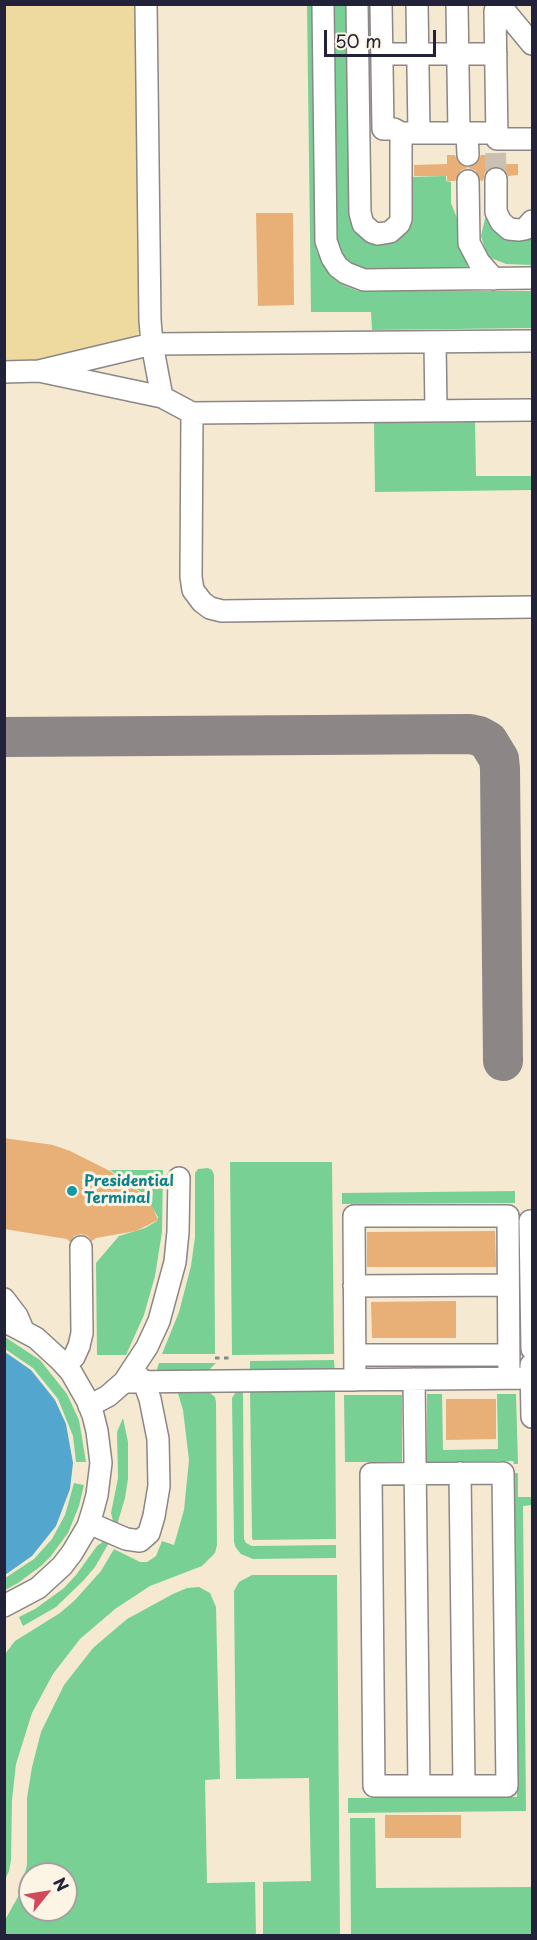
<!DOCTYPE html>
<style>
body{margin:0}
#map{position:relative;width:537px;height:1940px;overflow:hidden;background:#f5e9d1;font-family:"Playpen Sans",sans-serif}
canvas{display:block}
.frame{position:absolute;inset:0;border:6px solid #22223b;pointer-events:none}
.north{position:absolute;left:18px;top:1862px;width:60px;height:60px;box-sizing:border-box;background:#fcf5e5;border:2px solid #a5a1a1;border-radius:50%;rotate:60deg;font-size:16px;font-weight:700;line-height:24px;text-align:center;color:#22223b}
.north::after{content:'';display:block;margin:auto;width:21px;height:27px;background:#d1495b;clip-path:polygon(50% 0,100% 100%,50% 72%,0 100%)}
.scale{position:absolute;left:324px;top:30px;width:112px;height:27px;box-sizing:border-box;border:3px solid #22223b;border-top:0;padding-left:8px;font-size:18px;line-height:21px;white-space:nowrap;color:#22223b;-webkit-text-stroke:4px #fcf5e5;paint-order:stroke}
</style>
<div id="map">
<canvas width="537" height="1940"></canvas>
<div class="frame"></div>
<div class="north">N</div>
<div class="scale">50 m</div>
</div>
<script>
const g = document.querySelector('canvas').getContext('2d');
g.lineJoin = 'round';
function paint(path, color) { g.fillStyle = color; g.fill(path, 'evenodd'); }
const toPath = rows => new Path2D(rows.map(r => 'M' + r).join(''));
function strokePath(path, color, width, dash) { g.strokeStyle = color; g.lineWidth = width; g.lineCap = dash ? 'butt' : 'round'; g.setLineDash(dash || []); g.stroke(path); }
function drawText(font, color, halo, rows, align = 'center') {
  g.font = font + ' "Playpen Sans",sans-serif'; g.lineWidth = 6; g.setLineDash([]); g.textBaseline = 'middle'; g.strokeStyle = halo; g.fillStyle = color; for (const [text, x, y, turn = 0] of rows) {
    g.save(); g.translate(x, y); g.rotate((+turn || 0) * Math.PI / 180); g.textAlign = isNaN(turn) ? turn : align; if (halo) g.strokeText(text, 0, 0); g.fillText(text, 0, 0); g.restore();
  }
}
const green = toPath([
 [307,5,313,5,315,239,317,252,327,271,343,285,358,291,532,291,532,328,372,330,371,312,311,312],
 [332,5,349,5,352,213,385,242,409,177,446,176,446,181,451,182,451,203,459,223,459,244,468,264,467,269,368,270,345,263,336,249],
 [487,210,493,227,505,238,521,240,532,235,532,265,506,264,491,258,486,252,481,236],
 [475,422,476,476,532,476,532,490,375,492,374,423],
 [230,1162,332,1162,334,1354,232,1355],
 [208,1168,212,1170,214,1175,215,1354,162,1354,179,1312,191,1266,195,1237,195,1173,198,1169],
 [110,1170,163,1170,162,1232,155,1276,144,1315,126,1355,97,1355,96,1263,119,1236,145,1228,157,1221,158,1217,145,1195],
 [515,1191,515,1203,342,1204,342,1193],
 [5,1337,40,1360,67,1394,79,1420,86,1462,76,1462,73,1436,58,1399,33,1368,5,1349],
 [334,1360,335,1373,250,1373,250,1361],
 [159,1363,216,1363,208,1371,160,1372,157,1369],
 [243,1388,244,1539,246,1543,252,1546,336,1545,336,1558,253,1559,241,1554,236,1548,234,1542,232,1398,237,1390],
 [250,1388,335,1388,336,1539,253,1540,252,1538],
 [177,1390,209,1392,215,1397,216,1402,217,1545,215,1553,202,1566,150,1586,115,1609,80,1639,53,1674,32,1713,16,1764,12,1800,11,1860,9,1871,5,1880,5,1654,15,1641,60,1613,75,1600,101,1571,114,1549,140,1562,147,1562,156,1556,162,1541,174,1545,184,1510,189,1460,183,1410],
 [427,1394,442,1394,443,1450,498,1449,497,1394,516,1394,518,1464,514,1464,513,1461,427,1462],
 [344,1395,402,1395,402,1462,345,1462],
 [123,1418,128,1442,128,1479,125,1498,117,1525,113,1521,111,1513,118,1478,117,1432],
 [514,1473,518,1473,518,1497,532,1497,532,1505,523,1506,526,1811,348,1813,348,1798,517,1797],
 [74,1483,84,1485,79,1506,68,1533,51,1556,41,1566,18,1583,5,1590,5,1578,34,1559,52,1539,65,1515],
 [104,1541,110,1541,95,1567,83,1581,56,1607,23,1626,19,1617,35,1609,64,1588,76,1575,97,1546],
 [252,1575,337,1575,340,1935,263,1935,263,1882,311,1881,309,1778,236,1779,234,1591,239,1582],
 [199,1587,210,1593,216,1607,220,1779,205,1780,207,1883,255,1882,256,1935,5,1935,5,1920,19,1895,27,1865,27,1798,32,1767,41,1732,64,1685,93,1648,127,1619,173,1594,187,1588],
 [30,1874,66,1874,66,1910,30,1910],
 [350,1818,375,1818,376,1888,532,1887,532,1935,351,1935]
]);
const sand = toPath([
 [4,5,138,5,140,330,135,338,42,364,5,364]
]);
const water = toPath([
 [5,1352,31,1370,55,1400,66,1424,73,1463,70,1489,56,1526,32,1556,5,1575]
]);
const taxiway = toPath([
 [4,737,470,734,479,736,488,741,499,759,500,769,503,1061]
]);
const building = toPath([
 [447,155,455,155,458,162,468,168,475,165,481,155,486,155,486,164,518,164,518,175,508,176,503,168,495,166,485,172,483,181,481,181,475,170,468,168,461,170,455,181,447,181,447,176,414,176,414,165,447,164],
 [256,213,293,213,294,305,258,306],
 [4,1138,53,1145,70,1151,110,1171,144,1195,153,1208,158,1220,136,1231,96,1238,92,1241,88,1236,81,1234,74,1236,70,1242,67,1239,4,1229],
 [495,1231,496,1267,367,1267,367,1232],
 [456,1301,456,1338,372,1338,371,1302],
 [446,1399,496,1399,496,1439,446,1440],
 [385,1815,461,1815,461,1838,385,1838]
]);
const minorTunnel = toPath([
 [495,122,496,179]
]);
const path = toPath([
 [215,1358,232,1358]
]);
const minor = toPath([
 [146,4,150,320,152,344,162,397],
 [323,4,326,241,332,258,338,267,346,273,364,280,532,278],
 [357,4,360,213,363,224,372,232,378,234,390,232,399,224,401,219,401,133],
 [381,4,383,129,394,129,401,133,497,133],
 [417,4,419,133],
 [457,4,459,133],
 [499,4,532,44],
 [501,7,495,11,497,139,532,139],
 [382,54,496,54],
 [467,133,468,155],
 [496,179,496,212,501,222,509,229,519,230,525,229,532,221],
 [468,181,469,243,479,262,494,279],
 [532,341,152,344,39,371,162,397,192,413,532,410],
 [435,342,436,411],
 [4,372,39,371],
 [192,413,191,577,193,590,202,602,210,608,222,611,532,607],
 [532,1221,530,1221,532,1349],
 [354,1286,508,1285],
 [4,1299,17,1316,23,1330],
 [4,1321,36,1338,60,1360,71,1372,87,1400,93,1415,97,1431,101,1463,97,1495,93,1510,88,1526,72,1553,62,1566,38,1588,4,1606],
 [355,1355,509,1355],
 [65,1365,74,1357,79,1346,82,1333,81,1247],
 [531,1365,532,1417],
 [414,1379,419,1786],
 [355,1380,354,1216,508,1216,509,1378],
 [124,1382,532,1378],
 [89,1406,108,1396,124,1382,147,1347,159,1321,175,1262,178,1232,179,1178],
 [460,1473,464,1786],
 [503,1473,507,1786,374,1786,371,1474,503,1473],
 [89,1523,126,1539,140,1541,149,1533,154,1516,159,1486,158,1439,150,1399,144,1382,135,1373]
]);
const markers = [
 [72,1191,6,"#0f9aa8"]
];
const cultureNames = [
 ["Presidential",84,1182],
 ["Terminal",84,1199]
];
paint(green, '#79d095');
paint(sand, '#eeda9e');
paint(water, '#53a7cf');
strokePath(taxiway, '#8c8686', 40);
paint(building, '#e8af76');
strokePath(minorTunnel, '#cbc1b3', 21, [21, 10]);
strokePath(minor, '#8c8686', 24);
strokePath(path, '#8c8686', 3, [4.5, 4.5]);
strokePath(minor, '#fff', 21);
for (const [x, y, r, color] of markers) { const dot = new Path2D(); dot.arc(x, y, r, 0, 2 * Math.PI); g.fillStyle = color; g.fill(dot); strokePath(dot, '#fcf5e5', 2); }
drawText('bold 15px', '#0d838f', '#fcf5e5', cultureNames, 'left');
</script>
